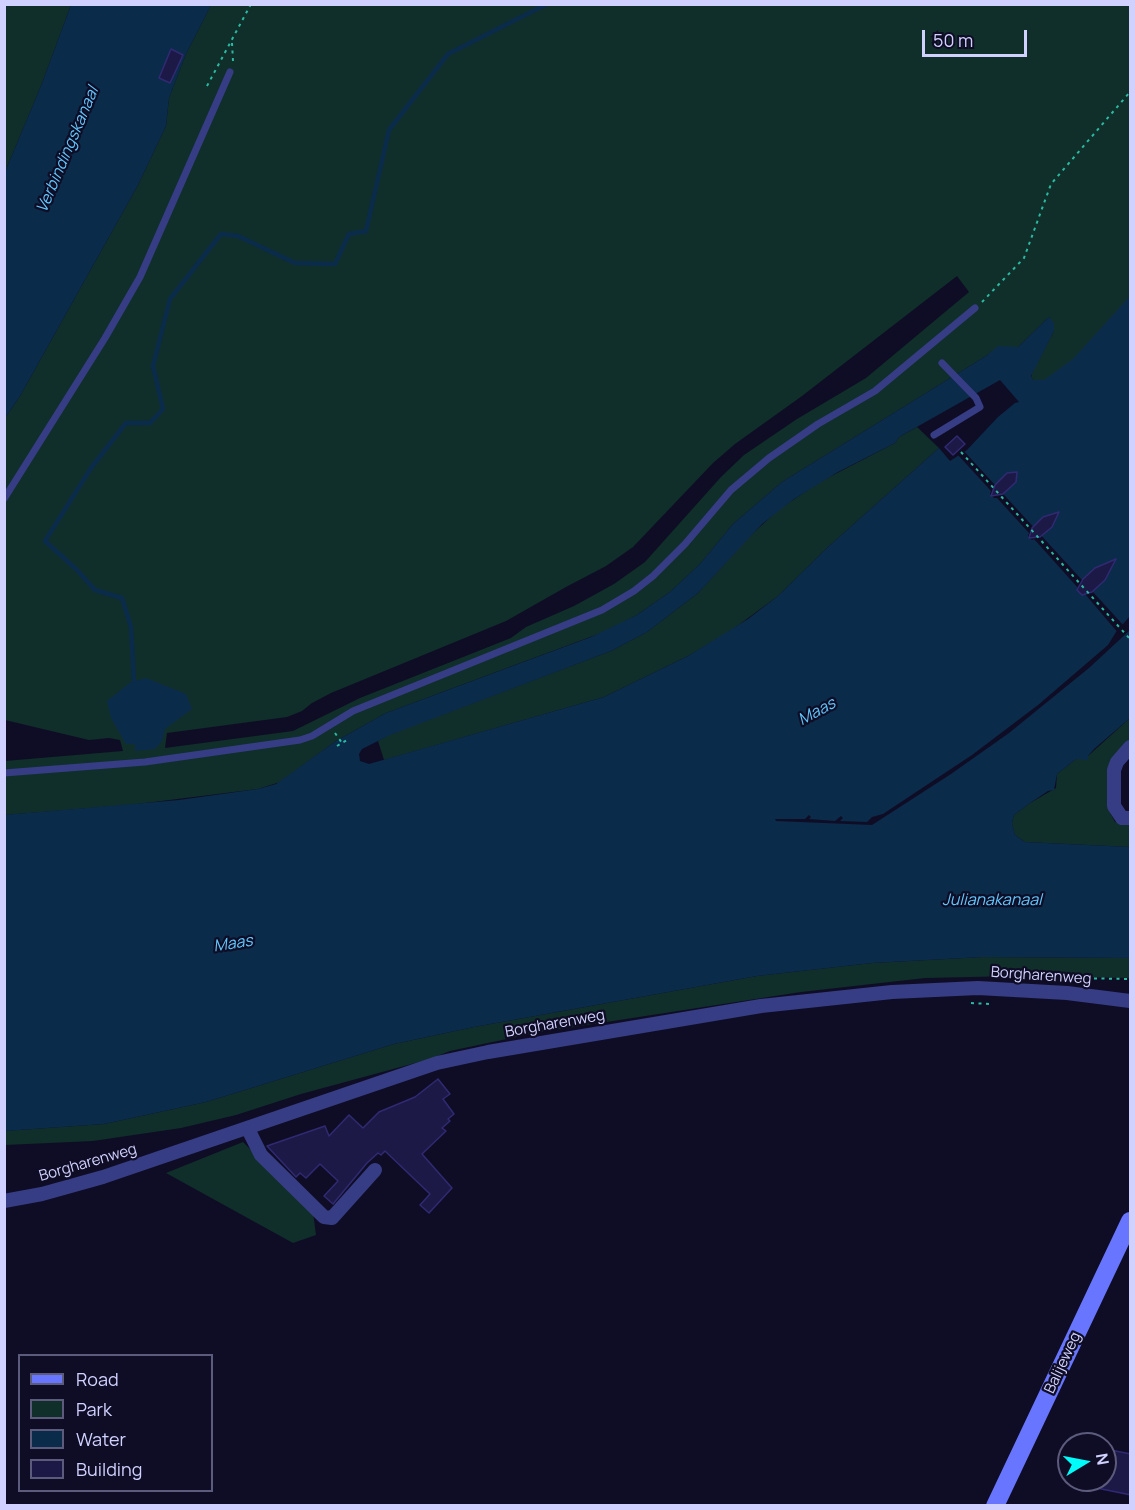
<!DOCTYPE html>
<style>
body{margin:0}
#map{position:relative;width:1135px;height:1510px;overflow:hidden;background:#0f0d25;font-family:Manrope,sans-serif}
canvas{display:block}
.frame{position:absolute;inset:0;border:6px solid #d1d1ff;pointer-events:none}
.legend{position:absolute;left:18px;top:1354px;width:195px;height:138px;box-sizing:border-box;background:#0f0d25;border:2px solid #5d5b7c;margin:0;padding:8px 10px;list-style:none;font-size:18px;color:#d1d1ff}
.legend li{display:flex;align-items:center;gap:12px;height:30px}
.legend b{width:30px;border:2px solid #5d5b7c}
.north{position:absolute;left:1057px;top:1432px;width:60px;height:60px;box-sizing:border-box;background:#0f0d25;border:2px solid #5d5b7c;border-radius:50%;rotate:80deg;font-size:16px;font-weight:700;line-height:24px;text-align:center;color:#d1d1ff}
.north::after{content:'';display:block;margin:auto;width:21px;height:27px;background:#00fcf8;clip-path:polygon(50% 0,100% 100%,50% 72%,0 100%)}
.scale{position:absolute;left:922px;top:30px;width:105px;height:27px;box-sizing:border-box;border:3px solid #d1d1ff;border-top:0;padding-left:8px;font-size:18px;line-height:21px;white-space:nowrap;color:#d1d1ff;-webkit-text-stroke:4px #0f0d25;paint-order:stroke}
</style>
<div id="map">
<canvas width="1135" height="1510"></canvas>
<div class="frame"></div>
<ul class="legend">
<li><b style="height:8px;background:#6876ff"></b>Road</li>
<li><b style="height:16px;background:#102f2a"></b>Park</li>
<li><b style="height:16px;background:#0b2b4b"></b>Water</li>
<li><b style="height:16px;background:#1d1946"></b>Building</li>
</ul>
<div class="north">N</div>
<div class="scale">50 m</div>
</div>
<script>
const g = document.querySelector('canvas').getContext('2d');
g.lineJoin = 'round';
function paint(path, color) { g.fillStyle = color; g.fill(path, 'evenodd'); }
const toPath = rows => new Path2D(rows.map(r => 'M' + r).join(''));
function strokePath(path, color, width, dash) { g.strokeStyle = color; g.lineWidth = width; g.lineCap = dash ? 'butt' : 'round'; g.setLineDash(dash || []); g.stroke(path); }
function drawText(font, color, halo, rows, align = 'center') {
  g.font = font + ' Manrope,sans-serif'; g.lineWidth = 4.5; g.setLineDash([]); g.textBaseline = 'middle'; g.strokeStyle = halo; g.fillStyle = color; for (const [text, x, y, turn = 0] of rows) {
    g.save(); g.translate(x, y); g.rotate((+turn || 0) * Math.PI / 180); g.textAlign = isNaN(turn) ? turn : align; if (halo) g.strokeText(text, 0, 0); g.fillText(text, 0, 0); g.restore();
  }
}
const green = toPath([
 [4,5,71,5,41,86,5,172],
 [211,5,1130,5,1130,459,1031,378,1033,370,1054,331,1049,317,1018,347,998,347,986,356,782,482,733,524,700,564,670,592,637,615,609,630,386,713,336,741,280,782,258,789,129,805,5,815,5,761,123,751,120,740,109,738,89,740,5,720,5,418,20,396,138,185,166,126,169,98,186,54],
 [957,276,969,292,866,378,797,419,744,455,721,477,645,562,614,584,574,606,526,627,511,638,360,698,293,731,165,748,167,733,287,717,302,711,312,703,331,693,506,621,566,587,606,566,633,547,713,463,735,444,802,396],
 [917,427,939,448,828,547,778,596,729,632,688,656,604,697,384,760,378,741,390,734,611,651,647,632,698,593,748,538,778,510,820,482,895,443,899,437],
 [1130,718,1130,743,1107,769,1107,807,1115,822,1130,823,1130,847,1025,842,1015,835,1012,823,1014,815,1030,803,1056,788,1057,774,1076,759,1088,756],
 [983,957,1130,958,1130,978,1016,976,925,978,801,992,535,1033,450,1051,430,1059,301,1094,236,1115,181,1128,93,1141,5,1145,4,1131,104,1124,206,1102,394,1044,474,1027,757,976,872,963],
 [243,1142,313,1212,316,1235,293,1243,166,1173]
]);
const water = toPath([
 [71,5,211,5,186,54,169,98,166,126,138,185,20,396,5,418,5,172,41,86],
 [1130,296,1130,616,1116,632,1108,645,1038,705,972,755,883,814,872,817,867,822,840,821,843,818,841,816,835,821,809,819,811,817,809,815,805,819,775,819,776,821,872,825,951,774,1009,733,1089,668,1130,630,1130,718,1094,749,1088,756,1088,760,1076,759,1057,774,1054,790,1048,791,1030,803,1014,815,1012,823,1015,835,1025,842,1130,847,1130,958,983,957,872,963,757,976,474,1027,394,1044,206,1102,104,1124,5,1131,4,815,179,800,258,789,276,784,336,741,386,713,591,637,637,615,670,592,700,564,733,524,782,482,986,356,998,346,1018,347,1049,317,1054,323,1054,331,1031,376,1033,380,1044,380,1073,359],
 [1000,380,1019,402,1015,403,998,417,967,450,950,461,939,448,828,547,778,596,748,619,688,656,604,697,369,764,360,761,359,754,362,749,390,735,611,651,647,632,698,593,762,524,794,499,838,472,895,443,899,437],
 [146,678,186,694,192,709,165,729,162,741,155,749,135,751,135,744,126,744,111,718,107,701,131,682]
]);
const pier = toPath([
 [963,450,1125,627,1119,634,1085,594,1082,595,1077,589,1078,588,1034,539,1032,540,1028,536,1029,533,997,498,994,498,990,494,991,491,958,455]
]);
const stream = toPath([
 [134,681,131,627,122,598,95,590,77,570,45,541,91,468,126,423,150,423,163,409,153,366,170,299,221,234,238,236,295,263,335,264,349,234,366,231,389,130,448,54,547,4]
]);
const building = toPath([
 [171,49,183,55,170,83,159,78,171,49],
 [957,436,965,444,953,455,945,447,957,436],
 [1017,472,1016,482,1003,494,991,496,995,485,1007,473,1017,472],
 [1059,512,1052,527,1040,537,1029,538,1032,528,1043,517,1059,512],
 [1116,559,1105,580,1092,592,1082,595,1077,590,1083,579,1095,568,1116,559],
 [438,1079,450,1094,443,1099,454,1114,448,1119,450,1121,442,1128,446,1131,422,1154,452,1188,429,1213,420,1205,430,1194,385,1151,381,1155,378,1153,367,1163,333,1204,324,1196,338,1181,320,1164,306,1178,300,1173,296,1177,267,1146,325,1126,329,1136,349,1115,363,1128,379,1112,415,1097,438,1079],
 [1105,1449,1131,1454,1131,1495,1082,1485,1083,1480,1105,1480,1105,1449]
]);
const path = toPath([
 [232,43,233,61],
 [207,86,251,4],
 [982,302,1024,258,1051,184,1130,92],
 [961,452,1130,639],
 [335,733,342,743],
 [337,746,347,740],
 [1064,978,1130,979],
 [971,1003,989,1004]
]);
const lane = toPath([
 [934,435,980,407,976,398,942,363],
 [4,499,105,338,140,277,230,72],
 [4,773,145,762,300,740,312,736,353,711,602,610,634,591,653,576,685,544,731,490,769,458,818,424,875,391,975,308]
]);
const street = toPath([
 [1130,747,1117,762,1114,770,1114,806,1122,818,1130,818],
 [248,1129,261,1155,324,1217,332,1218,375,1170],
 [4,1201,42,1194,103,1177,437,1063,488,1052,761,1006,892,992,978,988,1067,993,1130,1001]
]);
const secondary = toPath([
 [995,1506,1130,1221]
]);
const streetNames = [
 ["Borgharenweg",1041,976,4],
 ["Borgharenweg",555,1024,-10],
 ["Borgharenweg",88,1163,-16],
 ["Balijeweg",1063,1363,-65]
];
const waterNames = [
 ["Verbindingskanaal",68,150,-67],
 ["Maas",817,712,-29],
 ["Julianakanaal",992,901],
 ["Maas",233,944,-9]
];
paint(green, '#102f2a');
paint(water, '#0b2b4b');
paint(pier, '#0f0d25');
strokePath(stream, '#0b2b4b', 4.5);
paint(building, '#1d1946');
strokePath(building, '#302a73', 1.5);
strokePath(path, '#29baa1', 2, [3, 4.5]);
strokePath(lane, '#363d85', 7);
strokePath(street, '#363d85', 14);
strokePath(secondary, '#6876ff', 18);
drawText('15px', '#d1d1ff', '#0f0d25', streetNames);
drawText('italic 16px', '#5fc8ff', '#0f0d25', waterNames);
</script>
